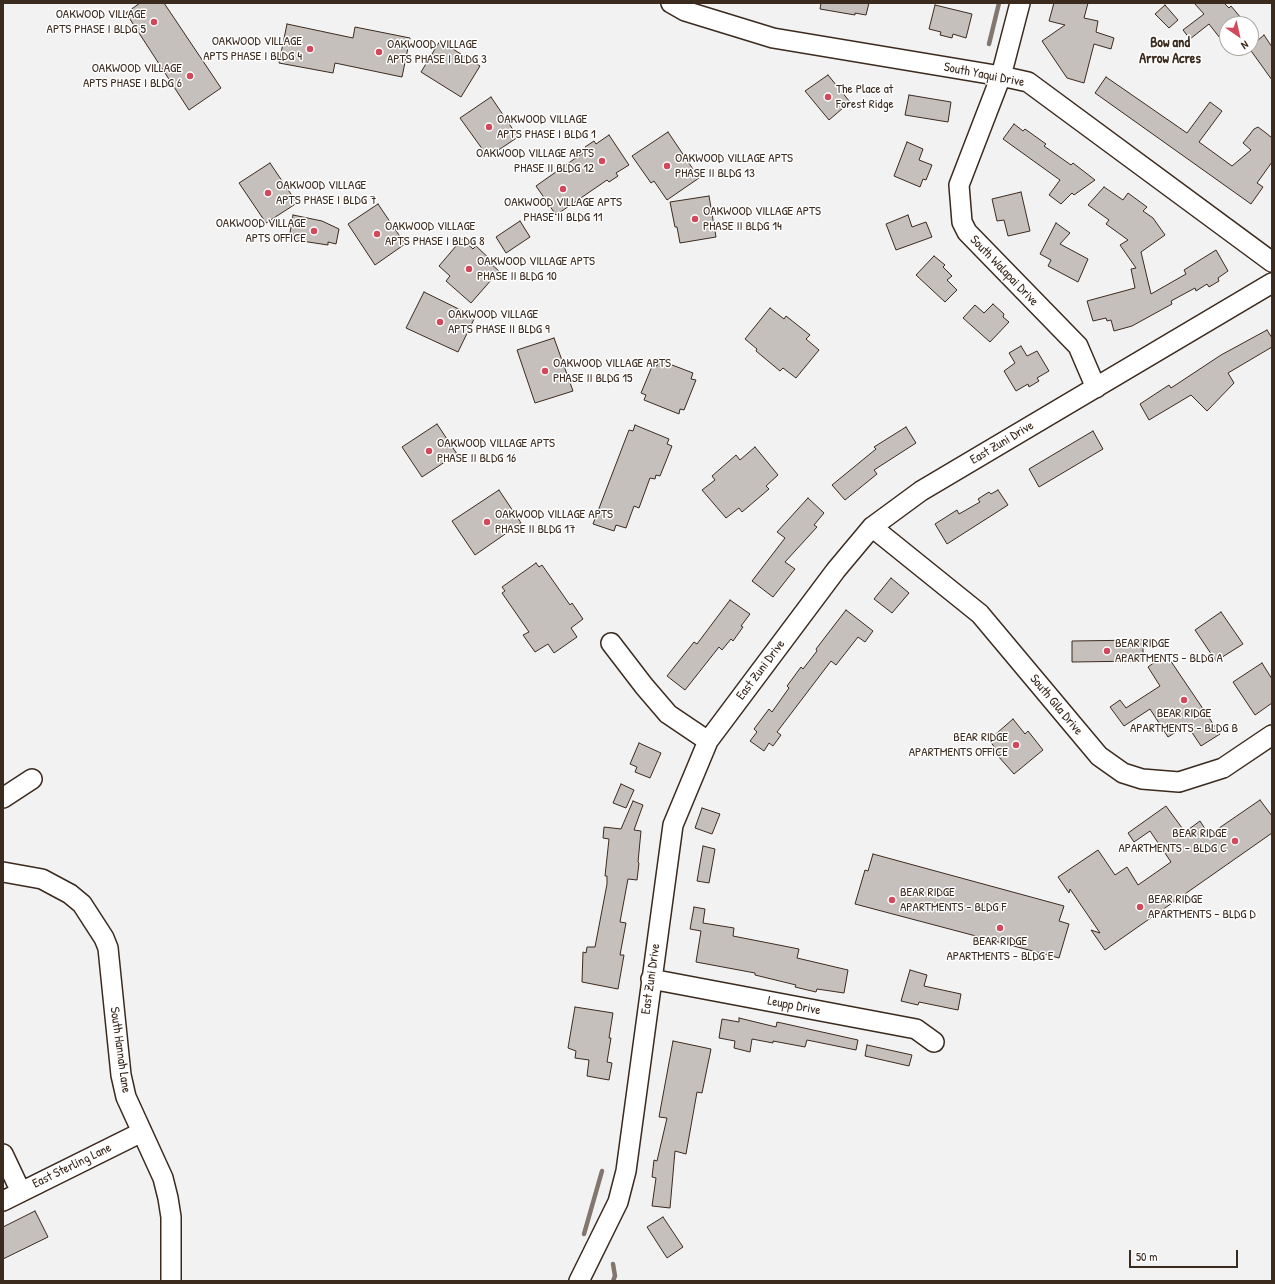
<!DOCTYPE html>
<style>
body{margin:0}
#map{position:relative;width:1275px;height:1284px;overflow:hidden;background:#f3f2f2;font-family:"Patrick Hand",sans-serif}
canvas{display:block}
.frame{position:absolute;inset:0;border:4px solid #3b2a1e;pointer-events:none}
.north{position:absolute;left:1219px;top:16px;width:40px;height:40px;box-sizing:border-box;background:#fff;border:1px solid #b1aaa5;border-radius:50%;rotate:146deg;font-size:11px;font-weight:700;line-height:16px;text-align:center;color:#3b2a1e}
.north::after{content:'';display:block;margin:auto;width:14px;height:18px;background:#d1495b;clip-path:polygon(50% 0,100% 100%,50% 72%,0 100%)}
.scale{position:absolute;left:1129px;top:1250px;width:109px;height:18px;box-sizing:border-box;border:2px solid #3b2a1e;border-top:0;padding-left:5px;font-size:12px;line-height:14px;white-space:nowrap;color:#3b2a1e;-webkit-text-stroke:3px #fff;paint-order:stroke}
</style>
<div id="map">
<canvas width="1275" height="1284"></canvas>
<div class="frame"></div>
<div class="north">N</div>
<div class="scale">50 m</div>
</div>
<script>
const g = document.querySelector('canvas').getContext('2d');
g.lineJoin = 'round';
const toPath = rows => new Path2D(rows.map(r => 'M' + r).join(''));
function strokePath(path, color, width, dash) { g.strokeStyle = color; g.lineWidth = width; g.lineCap = dash ? 'butt' : 'round'; g.setLineDash(dash || []); g.stroke(path); }
function paint(path, color) { g.fillStyle = color; g.fill(path, 'evenodd'); }
function drawText(font, color, halo, rows, align = 'center') {
  g.font = font + ' "Patrick Hand",sans-serif'; g.lineWidth = 3; g.setLineDash([]); g.textBaseline = 'middle'; g.strokeStyle = halo; g.fillStyle = color; for (const [text, x, y, turn = 0] of rows) {
    g.save(); g.translate(x, y); g.rotate((+turn || 0) * Math.PI / 180); g.textAlign = isNaN(turn) ? turn : align; if (halo) g.strokeText(text, 0, 0); g.fillText(text, 0, 0); g.restore();
  }
}
const stream = toPath([
 [989,44,999,3],
 [584,1234,602,1171],
 [613,1264,615,1276,613,1281]
]);
const building = toPath([
 [140,3,164,3,221,88,189,110,126,13,140,3],
 [821,3,869,3,866,15,855,13,855,15,820,9,821,3],
 [1054,3,1088,3,1084,18,1098,21,1096,32,1114,38,1111,49,1094,44,1084,83,1067,78,1042,41,1065,25,1049,21,1054,3],
 [1194,3,1224,3,1229,8,1231,6,1246,24,1227,24,1227,47,1209,24,1190,39,1183,30,1204,14,1194,3],
 [935,5,972,14,966,38,953,34,952,38,940,35,941,32,929,29,935,5],
 [1165,5,1178,20,1169,28,1155,14,1165,5],
 [287,24,353,38,355,27,410,38,402,77,335,63,333,73,279,63,287,24],
 [1264,35,1272,47,1272,80,1249,48,1264,35],
 [440,41,480,66,461,97,421,72,440,41],
 [828,75,850,102,829,120,805,91,828,75],
 [1106,77,1187,133,1210,102,1222,111,1199,142,1232,166,1251,150,1243,143,1254,129,1258,127,1266,133,1272,138,1272,162,1257,183,1263,187,1251,204,1095,93,1106,77],
 [909,95,951,102,948,122,905,115,909,95],
 [491,97,518,137,488,157,460,118,491,97],
 [1014,124,1023,131,1025,129,1046,144,1044,146,1071,165,1073,163,1095,180,1074,195,1072,193,1061,204,1049,195,1060,180,1003,139,1014,124],
 [668,132,699,178,667,200,654,181,651,183,632,156,668,132],
 [609,135,629,165,616,173,618,176,609,182,607,180,556,215,536,186,587,150,585,147,594,141,596,144,609,135],
 [907,142,923,149,919,160,932,165,926,180,923,179,920,187,894,176,907,142],
 [270,163,297,203,266,223,239,183,270,163],
 [1104,187,1123,200,1128,193,1147,207,1143,211,1153,218,1165,235,1141,252,1151,294,1186,274,1184,270,1216,250,1228,271,1218,278,1219,281,1209,287,1207,284,1196,291,1195,288,1171,301,1172,304,1132,326,1114,331,1111,320,1107,321,1106,318,1093,321,1087,301,1135,288,1131,269,1136,268,1120,245,1128,240,1106,224,1109,220,1088,205,1104,187],
 [1021,192,1030,231,1008,236,1004,220,997,221,992,199,1021,192],
 [709,196,716,237,680,243,677,227,675,227,670,202,709,196],
 [378,204,405,244,375,265,348,224,378,204],
 [293,215,322,221,339,229,336,244,328,242,328,245,295,240,296,235,290,233,293,215],
 [908,215,912,227,926,222,932,237,896,250,886,224,908,215],
 [520,221,530,237,506,253,496,237,520,221],
 [1056,223,1070,233,1060,244,1088,259,1078,282,1048,266,1051,260,1040,254,1056,223],
 [462,239,473,249,476,246,493,262,491,264,499,271,471,303,446,281,450,276,439,266,462,239],
 [934,256,945,265,943,267,952,276,947,280,957,290,945,302,916,275,934,256],
 [424,292,475,317,458,352,406,328,424,292],
 [993,304,1004,314,1003,317,1009,322,990,342,963,318,975,305,984,313,993,304],
 [770,308,784,319,786,316,810,335,806,339,819,350,796,378,783,368,780,371,756,351,757,349,745,339,770,308],
 [1267,330,1272,338,1272,347,1228,373,1234,383,1207,411,1191,395,1149,420,1140,404,1169,385,1171,388,1221,355,1267,330],
 [554,338,573,391,535,403,517,350,554,338],
 [1021,346,1027,356,1037,351,1049,371,1037,378,1039,381,1029,387,1028,384,1016,391,1004,371,1015,363,1009,353,1021,346],
 [659,360,693,373,691,379,696,380,684,410,680,409,679,414,644,400,646,395,641,393,653,364,657,366,659,360],
 [437,424,457,454,422,477,402,447,437,424],
 [635,425,669,439,667,444,672,446,660,476,656,475,655,479,650,478,639,508,634,506,626,528,616,525,614,531,593,524,629,430,633,431,635,425],
 [906,427,916,443,874,470,877,474,845,500,832,485,876,449,874,447,906,427],
 [1093,431,1103,449,1039,487,1029,469,1093,431],
 [755,447,778,475,766,486,769,489,742,512,739,508,726,518,702,490,715,480,712,476,736,455,740,460,755,447],
 [499,490,521,523,475,555,452,521,499,490],
 [998,490,1008,505,947,544,935,524,957,510,959,514,980,502,978,499,989,492,991,494,998,490],
 [808,498,824,513,814,525,817,527,785,562,795,569,773,597,752,581,785,538,777,532,808,498],
 [536,563,539,567,542,565,570,605,572,603,583,619,571,628,577,637,554,653,548,644,535,652,523,635,529,632,502,593,505,591,502,587,536,563],
 [891,578,909,593,892,613,874,599,891,578],
 [730,600,750,614,741,626,743,627,733,641,731,639,722,650,719,647,685,690,667,676,694,642,697,644,730,600],
 [846,610,873,631,865,642,858,637,836,665,831,661,777,732,781,735,773,746,769,743,764,751,750,741,757,732,754,729,769,709,772,712,789,688,787,686,801,667,803,669,817,651,816,649,846,610],
 [1221,612,1243,644,1216,661,1195,630,1221,612],
 [1143,640,1143,661,1072,662,1072,641,1143,640],
 [1166,654,1220,734,1201,746,1187,725,1168,737,1150,709,1124,726,1110,707,1120,700,1126,708,1160,686,1148,667,1166,654],
 [1262,663,1272,679,1272,703,1255,715,1233,682,1262,663],
 [1013,719,1025,734,1028,731,1043,750,1014,774,998,756,1000,754,989,740,1013,719],
 [639,743,661,753,650,778,635,772,637,767,630,764,639,743],
 [621,784,634,790,626,808,613,803,621,784],
 [1260,800,1272,816,1272,833,1105,950,1091,930,1100,933,1070,889,1069,893,1058,877,1098,850,1115,875,1127,867,1138,885,1171,862,1150,831,1134,842,1128,833,1166,806,1185,832,1200,821,1209,835,1260,800],
 [633,801,643,805,634,830,641,831,638,862,639,863,637,880,628,879,620,922,626,923,620,955,624,955,618,989,582,982,583,952,586,953,587,947,595,947,607,884,607,876,605,876,609,839,603,838,604,827,621,829,633,801],
 [702,808,720,814,712,834,695,828,702,808],
 [703,846,715,849,709,883,697,881,703,846],
 [873,854,1064,906,1059,921,1069,924,1059,958,855,904,865,870,868,871,873,854],
 [694,907,705,909,703,923,734,928,733,936,799,949,797,958,848,970,844,993,817,989,816,992,795,987,796,985,755,975,755,973,696,962,701,931,690,929,694,907],
 [910,970,927,975,924,986,961,994,958,1010,919,1002,918,1005,901,1001,910,970],
 [575,1007,613,1013,609,1038,611,1038,607,1062,612,1063,609,1080,587,1076,589,1060,575,1058,576,1051,568,1048,575,1007],
 [739,1018,776,1027,777,1022,858,1040,856,1050,807,1040,805,1047,773,1041,773,1043,752,1039,750,1052,734,1048,735,1041,719,1038,722,1019,739,1022,739,1018],
 [673,1041,711,1049,702,1093,697,1092,686,1154,675,1151,670,1208,652,1206,656,1178,652,1177,654,1160,657,1161,667,1118,659,1117,673,1041],
 [867,1045,912,1055,909,1066,865,1056,867,1045],
 [35,1211,48,1237,3,1259,3,1227,35,1211],
 [663,1217,683,1247,667,1258,647,1227,663,1217]
]);
const minor = toPath([
 [671,3,685,11,773,38,1001,76,1028,82,1272,262],
 [1020,3,1001,76,959,185,962,222,967,232,1078,346,1096,388],
 [872,527,980,614,1099,756,1123,773,1142,779,1179,782,1223,768,1272,735],
 [611,643,644,686,668,714,708,741],
 [3,798,32,779],
 [3,872,42,879,70,894,82,904,104,938,108,948,121,1075,126,1097,163,1178,168,1198,171,1217,171,1281],
 [651,979,916,1029,934,1042],
 [3,1154,21,1192],
 [3,1201,142,1132],
 [579,1281,618,1202,626,1171,673,825,708,741,836,570,872,527,921,491,1272,283]
]);
const markers = [
 [154,22,4,"#d1495b"],
 [310,49,4,"#d1495b"],
 [379,52,4,"#d1495b"],
 [190,76,4,"#d1495b"],
 [828,97,4,"#d1495b"],
 [489,127,4,"#d1495b"],
 [602,161,4,"#d1495b"],
 [667,166,4,"#d1495b"],
 [563,189,4,"#d1495b"],
 [268,193,4,"#d1495b"],
 [695,219,4,"#d1495b"],
 [314,231,4,"#d1495b"],
 [377,234,4,"#d1495b"],
 [469,269,4,"#d1495b"],
 [440,322,4,"#d1495b"],
 [545,371,4,"#d1495b"],
 [429,451,4,"#d1495b"],
 [487,522,4,"#d1495b"],
 [1107,651,4,"#d1495b"],
 [1184,700,4,"#d1495b"],
 [1016,745,4,"#d1495b"],
 [1235,841,4,"#d1495b"],
 [892,900,4,"#d1495b"],
 [1140,907,4,"#d1495b"],
 [1000,928,4,"#d1495b"]
];
const poiNames = [
 ["OAKWOOD VILLAGE",146,15,"right"],
 ["APTS PHASE I BLDG 5",146,30,"right"],
 ["OAKWOOD VILLAGE",302,42,"right"],
 ["APTS PHASE I BLDG 4",302,57,"right"],
 ["OAKWOOD VILLAGE",387,45],
 ["APTS PHASE I BLDG 3",387,60],
 ["OAKWOOD VILLAGE",182,69,"right"],
 ["APTS PHASE I BLDG 6",182,84,"right"],
 ["The Place at",836,90],
 ["Forest Ridge",836,105],
 ["OAKWOOD VILLAGE",497,120],
 ["APTS PHASE I BLDG 1",497,135],
 ["OAKWOOD VILLAGE APTS",594,154,"right"],
 ["PHASE II BLDG 12",594,169,"right"],
 ["OAKWOOD VILLAGE APTS",675,159],
 ["PHASE II BLDG 13",675,174],
 ["OAKWOOD VILLAGE",276,186],
 ["APTS PHASE I BLDG 7",276,201],
 ["OAKWOOD VILLAGE APTS",563,203,"center"],
 ["PHASE II BLDG 11",563,218,"center"],
 ["OAKWOOD VILLAGE APTS",703,212],
 ["PHASE II BLDG 14",703,227],
 ["OAKWOOD VILLAGE",306,224,"right"],
 ["APTS OFFICE",306,239,"right"],
 ["OAKWOOD VILLAGE",385,227],
 ["APTS PHASE I BLDG 8",385,242],
 ["OAKWOOD VILLAGE APTS",477,262],
 ["PHASE II BLDG 10",477,277],
 ["OAKWOOD VILLAGE",448,315],
 ["APTS PHASE II BLDG 9",448,330],
 ["OAKWOOD VILLAGE APTS",553,364],
 ["PHASE II BLDG 15",553,379],
 ["OAKWOOD VILLAGE APTS",437,444],
 ["PHASE II BLDG 16",437,459],
 ["OAKWOOD VILLAGE APTS",495,515],
 ["PHASE II BLDG 17",495,530],
 ["BEAR RIDGE",1115,644],
 ["APARTMENTS - BLDG A",1115,659],
 ["BEAR RIDGE",1184,714,"center"],
 ["APARTMENTS - BLDG B",1184,729,"center"],
 ["BEAR RIDGE",1008,738,"right"],
 ["APARTMENTS OFFICE",1008,753,"right"],
 ["BEAR RIDGE",1227,834,"right"],
 ["APARTMENTS - BLDG C",1227,849,"right"],
 ["BEAR RIDGE",900,893],
 ["APARTMENTS - BLDG F",900,908],
 ["BEAR RIDGE",1148,900],
 ["APARTMENTS - BLDG D",1148,915],
 ["BEAR RIDGE",1000,942,"center"],
 ["APARTMENTS - BLDG E",1000,957,"center"]
];
const streetNames = [
 ["South Yaqui Drive",984,75,11],
 ["South Walapai Drive",1004,271,46],
 ["East Zuni Drive",1002,443,-31],
 ["East Zuni Drive",761,670,-53],
 ["South Gila Drive",1056,705,50],
 ["East Zuni Drive",651,979,-82],
 ["Leupp Drive",794,1006,11],
 ["South Hannah Lane",120,1050,82],
 ["East Sterling Lane",72,1166,-26]
];
const neighbourhoodNames = [
 ["Bow and",1170,43],
 ["Arrow Acres",1170,59]
];
strokePath(stream, '#827770', 4.5);
paint(building, '#c6c0bd');
strokePath(building, '#3b2a1e', 1);
strokePath(minor, '#3b2a1e', 22);
strokePath(minor, '#fff', 19);
for (const [x, y, r, color] of markers) { const dot = new Path2D(); dot.arc(x, y, r, 0, 2 * Math.PI); g.fillStyle = color; g.fill(dot); strokePath(dot, '#fff', 1.5); }
drawText('13px', '#3b2a1e', '#fff', poiNames, 'left');
drawText('13px', '#3b2a1e', '#fff', streetNames);
drawText('bold 14px', '#3b2a1e', '#fff', neighbourhoodNames);
</script>
